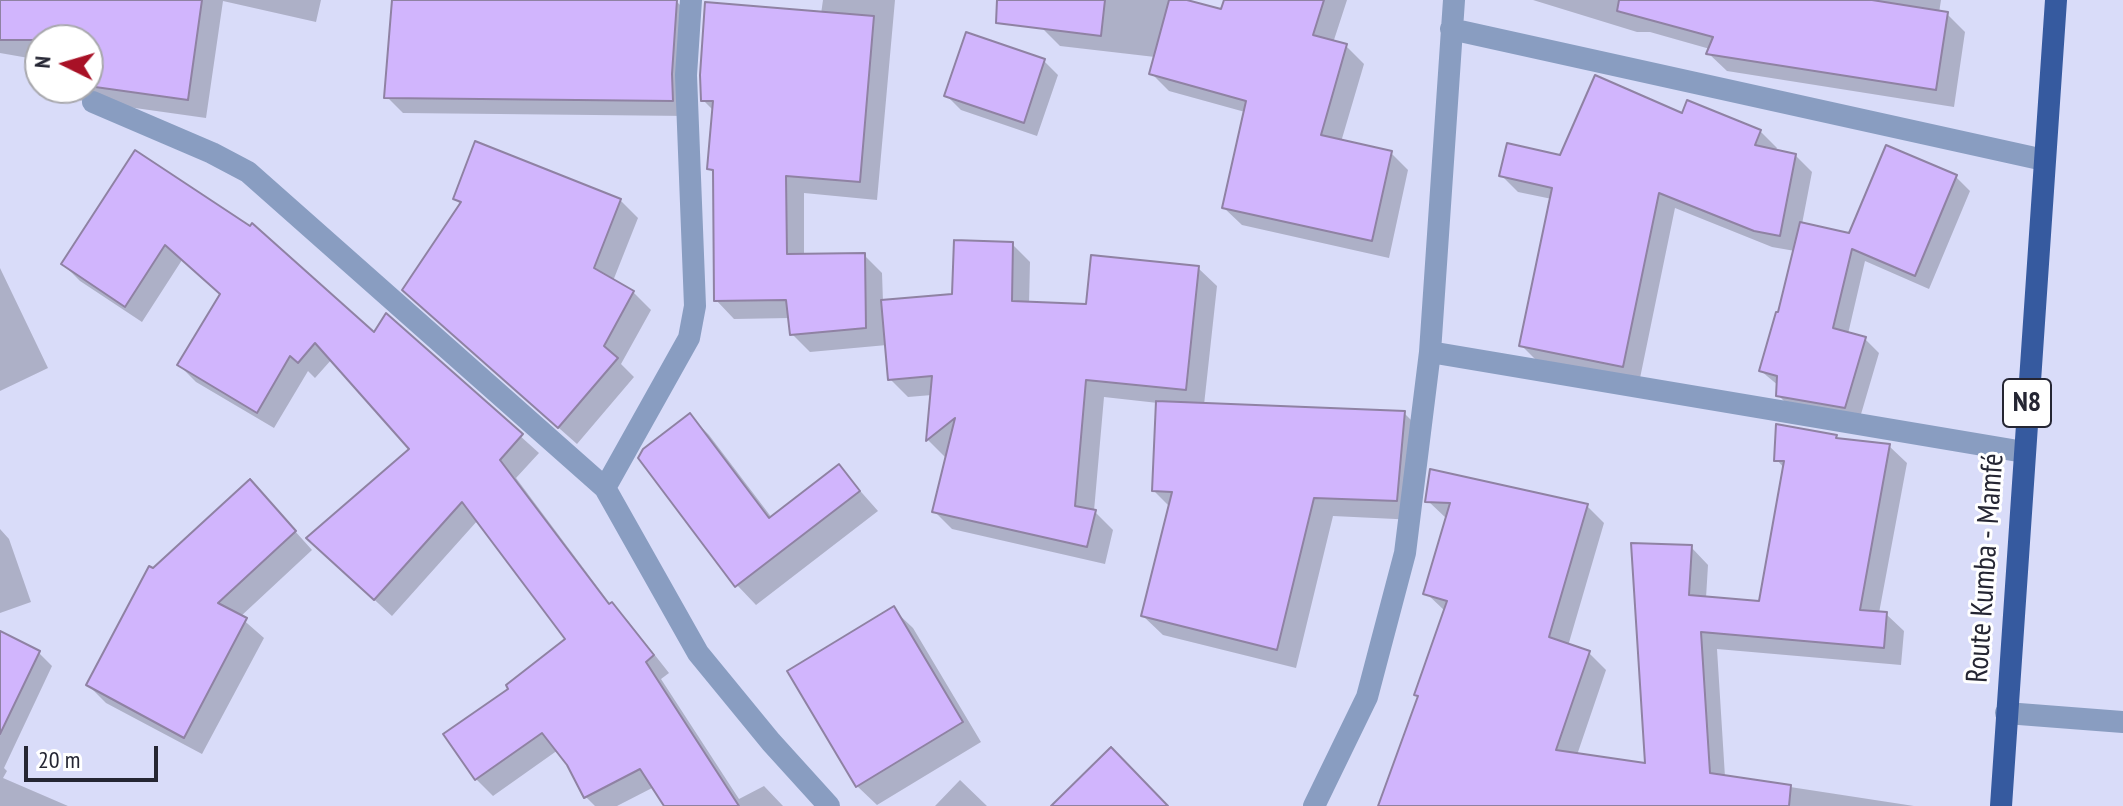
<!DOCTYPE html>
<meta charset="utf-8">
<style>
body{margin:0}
#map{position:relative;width:2123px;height:806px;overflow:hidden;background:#d9dcf9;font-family:"PT Sans Narrow",sans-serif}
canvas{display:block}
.north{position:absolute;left:24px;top:24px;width:80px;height:80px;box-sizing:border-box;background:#fff;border:2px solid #a8a8ad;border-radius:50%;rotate:275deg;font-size:22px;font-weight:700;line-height:32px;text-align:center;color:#252633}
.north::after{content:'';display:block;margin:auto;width:28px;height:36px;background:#a81126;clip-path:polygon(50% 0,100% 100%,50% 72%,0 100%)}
.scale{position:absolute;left:24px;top:746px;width:134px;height:36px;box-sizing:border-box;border:4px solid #252633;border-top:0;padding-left:10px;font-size:24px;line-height:28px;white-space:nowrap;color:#252633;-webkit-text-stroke:6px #fff;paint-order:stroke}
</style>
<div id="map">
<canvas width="2123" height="806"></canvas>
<div class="north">N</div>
<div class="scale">20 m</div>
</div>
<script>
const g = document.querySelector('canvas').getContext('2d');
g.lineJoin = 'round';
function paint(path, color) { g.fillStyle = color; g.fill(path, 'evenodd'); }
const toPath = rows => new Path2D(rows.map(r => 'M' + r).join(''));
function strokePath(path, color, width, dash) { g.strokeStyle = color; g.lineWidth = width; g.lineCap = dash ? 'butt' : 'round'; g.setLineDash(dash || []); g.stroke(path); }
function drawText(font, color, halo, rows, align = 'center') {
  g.font = font + ' "PT Sans Narrow",sans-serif'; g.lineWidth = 6; g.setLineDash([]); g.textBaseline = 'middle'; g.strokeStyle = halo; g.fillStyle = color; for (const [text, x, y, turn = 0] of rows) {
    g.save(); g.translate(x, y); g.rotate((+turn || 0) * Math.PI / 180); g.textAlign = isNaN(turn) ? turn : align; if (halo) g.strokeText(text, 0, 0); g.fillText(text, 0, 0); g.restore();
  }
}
const shadow = toPath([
 [0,0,321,0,316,22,223,1,206,118,71,99,61,88,88,88,88,40,40,40,40,60,0,53],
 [394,0,675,0,692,17,688,116,403,113,387,97],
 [823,0,895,0,877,200,804,193,804,256,864,255,882,273,883,302,954,296,1012,244,1030,262,1029,304,1088,306,1198,268,1217,286,1204,405,1404,413,1423,432,1416,520,1333,516,1296,668,1163,635,1143,616,1170,507,1154,491,1158,403,1104,397,1094,511,1113,530,1105,564,952,529,934,511,947,459,928,440,932,395,908,397,890,379,887,345,810,352,792,334,790,318,734,319,716,300,715,174,709,168,714,111,703,100,821,14],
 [1044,0,1180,0,1222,12,1226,0,1347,0,1333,43,1346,46,1364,64,1341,142,1391,153,1408,170,1389,258,1242,225,1224,208,1245,112,1169,91,1151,73,1155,57,1060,46,1042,28],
 [1533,0,1941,0,1939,13,1947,14,1965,32,1954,107,1727,71,1708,53,1710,49,1650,32,1637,32],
 [1044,61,1058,75,1037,136,961,110,947,96],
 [1683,116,1760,131,1777,148,1775,151,1795,155,1812,172,1802,224,1850,235,1887,148,1956,177,1970,191,1929,289,1865,261,1848,334,1865,339,1879,353,1859,421,1792,409,1778,395,1779,386,1761,371,1779,315,1795,251,1772,247,1675,208,1639,383,1538,362,1521,345,1552,199,1518,192,1501,175],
 [136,153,374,335,387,316,539,453,516,478,611,605,628,621,669,673,661,679,739,799,764,786,783,806,666,806,654,787,617,806,595,806,586,797,558,750,493,796,476,779,511,689,567,639,478,520,392,616,325,554,412,450,332,359,315,378,308,371,274,428,196,382,179,365,221,295,182,260,142,322,80,281,63,264],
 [455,198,620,200,638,218,613,281,633,292,651,310,621,364,634,377,577,444,422,307,461,205],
 [0,268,48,368,0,391],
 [690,416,709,435,772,518,839,467,878,511,756,605,737,585],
 [1836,437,1840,440,1889,446,1907,463,1879,613,1886,614,1904,631,1901,665,1717,649,1725,777,1914,806,1380,806,1419,698,1416,694,1445,611,1426,593,1447,519,1428,501,1587,506,1604,523,1568,646,1589,653,1606,670,1577,755,1648,766,1691,547,1708,565,1706,598,1760,603,1785,469,1777,460],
 [267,500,312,550,240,617,264,638,202,754,106,703,88,685,153,571],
 [0,529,9,539,31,602,0,613],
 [893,609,913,628,981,742,877,805,857,786],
 [0,634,38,652,52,666,4,768,7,771,3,778,68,806,0,806],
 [960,780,987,806,935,806]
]);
const building = toPath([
 [0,0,202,0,188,100,88,86,88,40,0,40,0,0],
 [392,0,677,0,672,74,673,101,384,98,392,0],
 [997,0,1105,0,1101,36,996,23,997,0],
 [1169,0,1187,0,1221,9,1224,0,1324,0,1313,35,1347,44,1321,135,1392,151,1372,241,1222,208,1246,101,1149,74,1169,0],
 [1619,0,1872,0,1948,12,1936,90,1706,54,1713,37,1617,11,1619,0],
 [705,2,874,16,860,182,786,176,787,254,865,253,866,328,790,335,786,300,714,301,713,170,707,169,713,101,701,101,700,75,705,2],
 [966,32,1045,59,1024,123,944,96,966,32],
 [1595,75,1682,113,1687,100,1761,130,1755,145,1796,154,1780,236,1754,231,1659,193,1623,367,1519,346,1552,188,1499,176,1507,143,1560,155,1595,75],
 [475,141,621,199,594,268,634,291,604,346,618,358,558,428,402,290,461,202,453,199,475,141],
 [1886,145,1957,175,1915,276,1852,249,1833,328,1866,337,1845,408,1776,396,1777,376,1759,371,1776,312,1778,312,1800,222,1849,233,1886,145],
 [135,150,250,226,252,223,374,332,386,313,523,434,500,460,609,604,612,602,654,655,646,662,739,806,664,806,640,769,584,798,567,765,542,733,475,780,443,734,508,689,506,685,565,639,462,502,374,600,306,538,409,449,315,343,298,363,290,356,257,413,177,365,220,294,165,245,125,307,61,264,135,150],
 [954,240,1013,242,1012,301,1086,304,1091,255,1199,266,1186,390,1086,380,1075,506,1096,510,1087,547,932,512,955,418,926,441,932,376,888,380,881,300,952,294,954,240],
 [1156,401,1405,411,1397,501,1314,498,1277,650,1141,616,1172,492,1152,491,1156,401],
 [690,413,769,518,839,464,860,491,735,587,638,458,643,449,690,413],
 [1776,424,1837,435,1836,438,1890,444,1860,610,1887,612,1884,648,1701,632,1710,773,1791,785,1789,806,1378,806,1418,696,1414,695,1447,601,1423,594,1450,503,1425,502,1430,469,1588,504,1549,637,1590,651,1556,750,1645,763,1631,543,1692,545,1689,595,1759,601,1784,461,1774,461,1776,424],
 [250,479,296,531,218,603,247,618,184,738,86,685,149,566,153,568,250,479],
 [894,606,963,722,856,787,787,671,894,606],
 [0,631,40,651,0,734,0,631],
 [1111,747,1168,806,1051,806,1111,747]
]);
const minor = toPath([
 [691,0,686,75,695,306,689,338,605,488,698,653,771,742,829,806],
 [1451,29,2044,160],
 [93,102,212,153,248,172,605,488],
 [1430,352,2024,452],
 [2006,713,2123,722],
 [1314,806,1367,697,1405,553,1430,352,1454,0]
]);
const trunk = toPath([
 [2001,806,2056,0]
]);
const shields = [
 [2027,403,48]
];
const shieldNames = [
 ["N8",2027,403]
];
const streetNames = [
 ["Route Kumba - Mamfé",1986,568,-86]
];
paint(shadow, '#0003');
paint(building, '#d1b5fd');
strokePath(building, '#8f82a3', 2);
strokePath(minor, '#899dc1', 22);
strokePath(trunk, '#365a9f', 22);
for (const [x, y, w] of shields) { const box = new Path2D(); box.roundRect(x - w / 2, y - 24, w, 48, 6); g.fillStyle = '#fff'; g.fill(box); strokePath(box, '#252633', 2); }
drawText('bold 28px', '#252633', null, shieldNames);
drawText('30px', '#252633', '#fff', streetNames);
</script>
